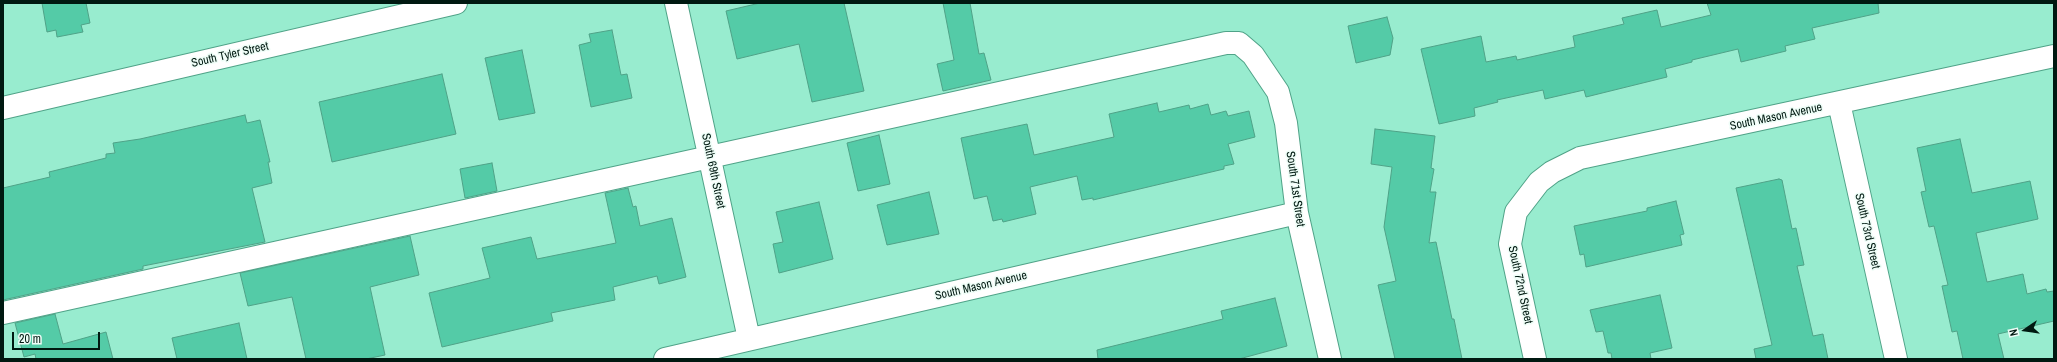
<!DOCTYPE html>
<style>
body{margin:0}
#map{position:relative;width:2057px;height:362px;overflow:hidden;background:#98eccf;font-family:"Archivo Narrow",sans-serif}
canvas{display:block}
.frame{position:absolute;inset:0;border:4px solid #001911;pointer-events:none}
.north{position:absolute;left:2005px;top:310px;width:40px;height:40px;-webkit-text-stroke:3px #eefdf7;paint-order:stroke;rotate:257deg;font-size:11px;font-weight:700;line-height:16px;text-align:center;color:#001911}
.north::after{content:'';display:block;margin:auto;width:14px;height:18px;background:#001911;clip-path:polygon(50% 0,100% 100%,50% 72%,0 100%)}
.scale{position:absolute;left:12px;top:332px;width:88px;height:18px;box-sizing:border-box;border:2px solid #001911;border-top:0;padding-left:5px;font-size:12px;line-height:14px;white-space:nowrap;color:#001911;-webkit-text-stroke:3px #eefdf7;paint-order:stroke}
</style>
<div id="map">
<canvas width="2057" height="362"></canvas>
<div class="frame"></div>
<div class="north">N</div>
<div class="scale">20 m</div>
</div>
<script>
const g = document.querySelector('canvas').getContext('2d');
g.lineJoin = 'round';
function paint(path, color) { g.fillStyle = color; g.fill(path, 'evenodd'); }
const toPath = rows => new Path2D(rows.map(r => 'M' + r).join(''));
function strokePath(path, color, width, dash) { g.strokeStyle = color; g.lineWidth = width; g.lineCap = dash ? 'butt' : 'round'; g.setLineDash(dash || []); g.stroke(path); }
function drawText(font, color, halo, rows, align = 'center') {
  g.font = font + ' "Archivo Narrow",sans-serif'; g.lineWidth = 3; g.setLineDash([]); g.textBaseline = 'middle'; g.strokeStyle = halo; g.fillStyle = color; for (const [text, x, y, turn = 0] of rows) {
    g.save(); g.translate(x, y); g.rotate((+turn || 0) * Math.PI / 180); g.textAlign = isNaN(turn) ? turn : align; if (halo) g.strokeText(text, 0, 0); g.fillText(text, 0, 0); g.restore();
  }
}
const building = toPath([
 [42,3,86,3,90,23,81,25,83,32,57,37,56,30,47,32,42,3],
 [760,3,844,3,864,91,812,102,799,44,737,59,726,11,760,3],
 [943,3,970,3,979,54,984,53,991,80,943,91,937,64,954,60,943,3],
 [1707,3,1878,3,1879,13,1812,28,1815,39,1785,46,1786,51,1741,62,1738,49,1692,60,1692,62,1665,69,1667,77,1586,97,1584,90,1545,99,1543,90,1497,100,1498,102,1474,108,1475,116,1439,124,1421,49,1481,36,1486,62,1516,56,1517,60,1575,47,1573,36,1624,24,1622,18,1657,10,1661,27,1711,15,1707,3],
 [1387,17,1393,38,1390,55,1356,63,1348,26,1387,17],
 [612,30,621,75,627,74,632,98,591,107,579,45,591,42,589,34,612,30],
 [522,50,535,113,499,120,485,58,522,50],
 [442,74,456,134,332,162,319,102,442,74],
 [1157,103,1159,112,1189,105,1190,109,1208,104,1211,115,1226,111,1228,116,1249,111,1255,137,1228,144,1234,164,1224,166,1224,169,1093,200,1093,198,1082,200,1077,176,1030,187,1036,214,1003,222,1002,219,993,221,987,196,974,199,961,138,1027,124,1034,155,1114,137,1109,114,1157,103],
 [245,115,247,123,260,120,270,162,268,162,272,183,252,188,265,242,143,266,143,269,3,300,3,188,50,177,49,172,106,158,106,154,115,153,113,143,140,139,245,115],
 [1375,129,1435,136,1431,168,1434,169,1430,192,1436,192,1429,243,1436,242,1452,319,1454,319,1462,359,1395,359,1378,285,1396,281,1384,227,1392,167,1371,164,1375,129],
 [879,135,890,184,858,191,847,143,879,135],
 [1960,139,1972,193,2030,181,2038,219,1976,233,1987,282,2023,274,2027,294,2046,289,2047,292,2054,291,2054,321,1998,334,2004,359,1963,359,1957,331,1952,332,1942,286,1948,285,1934,226,1929,227,1921,192,1926,191,1917,148,1960,139],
 [492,163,497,191,465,198,460,169,492,163],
 [1779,179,1782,180,1792,229,1796,228,1804,265,1797,266,1813,336,1823,334,1828,359,1756,359,1754,349,1772,345,1736,188,1779,179],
 [628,188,633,207,636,206,640,226,672,218,686,277,659,284,657,276,613,287,615,300,551,313,553,321,442,347,429,293,490,278,482,248,531,237,537,259,616,243,605,193,628,188],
 [929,192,939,234,887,245,877,205,929,192],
 [1676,201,1684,234,1680,235,1682,245,1586,267,1584,254,1580,255,1574,226,1647,211,1647,208,1676,201],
 [819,202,833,259,779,273,773,244,783,242,776,212,819,202],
 [410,236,419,275,370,287,385,355,366,359,306,359,292,297,248,306,240,273,410,236],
 [1660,295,1672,348,1650,353,1651,359,1612,359,1611,353,1608,353,1603,331,1596,332,1590,310,1660,295],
 [1275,298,1287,346,1239,359,1098,359,1097,350,1223,319,1221,311,1275,298],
 [55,314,63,344,106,332,113,359,36,359,35,354,24,357,15,323,55,314],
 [239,323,247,359,177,359,172,338,239,323]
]);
const minor = toPath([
 [676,3,749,339],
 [1839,103,1896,359],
 [3,108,456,3],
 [3,313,1226,43,1239,43,1253,55,1278,92,1286,123,1297,213,1330,359],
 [665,359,1297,213],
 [1535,359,1510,244,1516,212,1539,182,1552,172,1580,158,2054,56]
]);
const streetNames = [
 ["South Tyler Street",230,55,-13],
 ["South Mason Avenue",1776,117,-12],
 ["South 69th Street",713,171,78],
 ["South 71st Street",1295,189,82],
 ["South 73rd Street",1867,231,77],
 ["South 72nd Street",1520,285,78],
 ["South Mason Avenue",981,286,-13]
];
paint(building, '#54cba7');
strokePath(building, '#4fa287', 1);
strokePath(minor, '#50a388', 24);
strokePath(minor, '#fff', 22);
drawText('12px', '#001911', '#eefdf7', streetNames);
</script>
